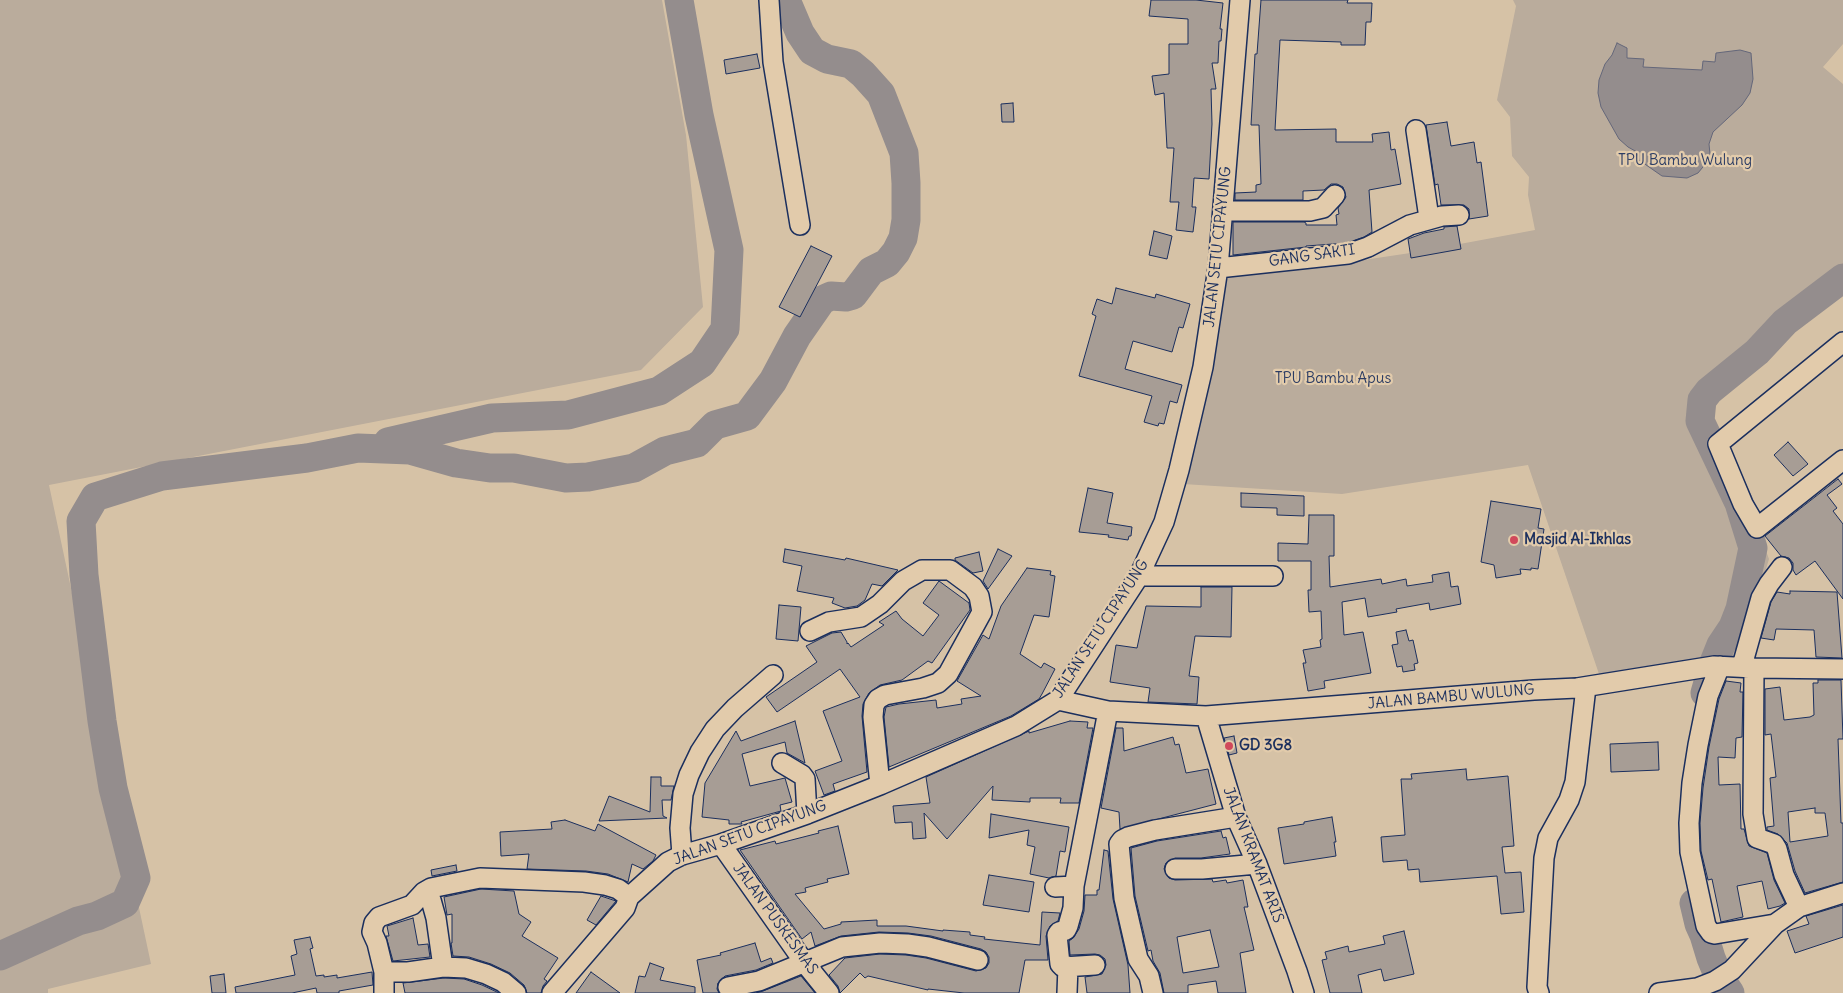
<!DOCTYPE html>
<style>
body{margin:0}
canvas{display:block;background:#d6c2a6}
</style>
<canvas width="1843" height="993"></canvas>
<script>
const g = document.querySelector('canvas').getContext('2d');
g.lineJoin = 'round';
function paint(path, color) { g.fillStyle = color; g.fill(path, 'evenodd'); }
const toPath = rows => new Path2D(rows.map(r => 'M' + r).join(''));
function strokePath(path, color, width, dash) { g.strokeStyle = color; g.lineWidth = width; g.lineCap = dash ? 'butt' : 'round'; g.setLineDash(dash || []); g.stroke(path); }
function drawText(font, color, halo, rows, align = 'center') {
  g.font = font + ' Delius,sans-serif'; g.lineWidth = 4.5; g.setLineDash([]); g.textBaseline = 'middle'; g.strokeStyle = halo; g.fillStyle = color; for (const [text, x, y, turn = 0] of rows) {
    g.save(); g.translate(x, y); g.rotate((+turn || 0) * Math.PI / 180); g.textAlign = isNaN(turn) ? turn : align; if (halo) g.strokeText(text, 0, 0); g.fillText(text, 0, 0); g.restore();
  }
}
const green = toPath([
 [0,0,662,0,686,135,703,307,641,370,49,485,151,964,48,989,48,993,0,993],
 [1513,0,1843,0,1843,44,1823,67,1843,84,1843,268,1687,407,1742,488,1769,559,1739,658,1599,674,1528,465,1342,494,1183,484,1230,266,1330,265,1417,252,1535,230,1528,195,1529,177,1512,156,1510,117,1497,100,1516,6]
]);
const water = toPath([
 [1617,43,1627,48,1627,58,1644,59,1643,67,1702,70,1703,61,1715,62,1716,53,1740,50,1751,53,1753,79,1750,93,1742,105,1713,132,1709,144,1710,154,1707,162,1698,173,1687,178,1662,176,1639,160,1637,152,1628,147,1619,139,1601,107,1598,93,1599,80,1605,64,1612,55,1617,43]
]);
const river = toPath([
 [388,442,492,418,568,415,659,391,702,363,725,329,729,250,699,115,679,0],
 [1705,693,1713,665,1721,645,1733,627,1740,609,1753,548,1739,503,1700,421,1702,400,1709,391,1757,352,1785,322,1843,278],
 [1694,903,1699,924,1704,935,1711,958,1718,975,1730,993],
 [0,956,78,921,97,916,125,903,136,878,113,788,102,721,84,575,81,521,95,497,162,476,307,458,358,448,410,450,456,463,490,468,514,468,566,478,588,477,634,468,665,451,697,443,715,425,747,416,773,381,797,336,822,300,831,296,846,297,853,295,871,271,887,263,896,252,903,238,906,220,906,183,904,153,881,94,863,74,851,64,827,59,812,51,800,33,786,0]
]);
const building = toPath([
 [1151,0,1196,0,1223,3,1220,29,1222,29,1221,41,1219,41,1218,63,1212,63,1216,89,1211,89,1212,124,1209,179,1194,178,1192,207,1196,207,1193,232,1176,230,1179,202,1170,202,1174,148,1167,148,1164,93,1155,95,1152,76,1169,74,1169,44,1188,44,1188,19,1149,16,1151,0],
 [1261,0,1348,0,1347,3,1372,3,1371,22,1366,22,1365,45,1341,45,1341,42,1280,40,1275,130,1336,129,1336,142,1373,142,1372,134,1389,132,1391,150,1395,149,1401,184,1369,190,1372,232,1364,237,1347,243,1306,246,1306,247,1233,255,1233,222,1304,222,1306,223,1306,225,1337,225,1336,215,1339,214,1338,208,1346,197,1343,187,1337,184,1331,184,1324,190,1303,191,1303,200,1235,200,1235,193,1256,192,1256,185,1261,184,1259,125,1251,125,1255,54,1257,54,1261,0],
 [757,54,760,68,726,74,724,60,757,54],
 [1013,103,1014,122,1002,122,1001,104,1013,103],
 [1447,122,1451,146,1474,142,1477,163,1481,162,1488,216,1469,219,1469,209,1464,205,1441,205,1438,184,1435,185,1426,125,1447,122],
 [1457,226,1461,249,1411,258,1408,239,1424,233,1444,229,1444,227,1457,226],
 [1154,231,1172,236,1167,259,1149,255,1154,231],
 [811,246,832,256,800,317,779,307,811,246],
 [1116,288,1155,298,1156,294,1190,304,1183,328,1179,327,1172,352,1133,341,1125,369,1182,385,1177,403,1170,401,1164,424,1159,423,1158,426,1144,422,1152,396,1079,376,1096,316,1092,314,1097,299,1112,304,1116,288],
 [1788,442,1808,464,1793,476,1774,455,1788,442],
 [1838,479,1842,484,1827,495,1837,508,1833,511,1843,524,1843,599,1815,561,1796,575,1793,570,1793,563,1789,558,1781,556,1765,536,1838,479],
 [1088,488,1113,493,1107,523,1132,527,1131,536,1129,536,1128,540,1108,537,1109,535,1079,532,1088,488],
 [1241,493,1304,496,1304,516,1277,515,1277,508,1241,507,1241,493],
 [1491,501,1541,509,1538,528,1544,529,1538,569,1531,568,1531,570,1520,569,1521,574,1496,578,1494,565,1481,562,1491,501],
 [1309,515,1334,515,1334,556,1329,556,1330,587,1381,579,1382,584,1406,579,1407,586,1433,582,1432,575,1449,572,1451,587,1458,586,1461,604,1430,610,1429,603,1396,609,1397,612,1368,617,1365,598,1342,602,1344,635,1363,632,1371,673,1324,681,1325,688,1308,691,1303,663,1306,663,1303,650,1321,647,1320,640,1322,639,1321,611,1309,612,1308,590,1311,590,1311,561,1278,561,1278,543,1308,544,1309,515],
 [785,549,845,560,846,558,898,570,882,586,872,584,865,600,857,606,845,608,832,603,834,598,797,591,802,566,783,562,785,549],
 [998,549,1012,556,988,589,983,581,998,549],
 [979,552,983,571,973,573,955,560,955,558,979,552],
 [1027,568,1051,571,1050,575,1055,576,1049,617,1034,615,1020,654,1041,668,1044,663,1055,669,1042,694,1039,699,1011,716,889,767,884,717,886,707,899,704,936,700,937,708,962,704,961,699,981,696,957,681,983,635,989,639,1001,606,1027,568],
 [939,581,969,603,970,610,932,663,928,661,902,680,880,685,869,693,863,704,862,716,867,772,833,784,835,791,824,795,815,771,842,761,823,711,860,697,840,669,777,712,766,697,817,662,806,646,832,633,841,632,847,642,847,644,848,643,851,647,884,625,879,622,896,611,902,619,923,636,939,615,923,603,939,581],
 [1201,587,1232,587,1231,637,1195,636,1189,676,1199,677,1197,704,1148,702,1150,688,1110,682,1116,645,1137,648,1146,606,1201,607,1201,587],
 [1790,591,1837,592,1842,658,1816,657,1814,630,1776,629,1774,640,1761,638,1771,602,1777,592,1790,594,1790,591],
 [779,605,801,607,798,641,776,639,779,605],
 [1406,630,1409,641,1413,640,1418,663,1414,664,1415,670,1403,672,1402,666,1397,667,1392,645,1398,644,1396,632,1406,630],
 [1818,680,1841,680,1843,739,1838,739,1841,823,1843,823,1843,882,1805,893,1795,871,1787,843,1778,834,1767,830,1767,827,1774,826,1770,778,1776,777,1771,734,1765,735,1765,689,1780,687,1784,720,1810,717,1814,715,1813,683,1818,683,1818,680],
 [1815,808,1815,813,1825,813,1828,836,1790,842,1788,812,1815,808],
 [1726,681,1741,683,1740,692,1743,692,1742,737,1736,738,1735,758,1718,757,1719,785,1740,784,1741,829,1744,829,1749,846,1767,853,1774,880,1785,903,1780,906,1768,909,1762,881,1737,886,1743,917,1721,922,1712,879,1708,880,1701,851,1700,823,1703,788,1709,747,1719,699,1726,681],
 [795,721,805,763,787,753,785,742,742,754,750,786,785,778,792,802,780,805,781,811,741,822,742,824,729,824,729,820,702,817,705,783,736,731,741,741,795,721],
 [1070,721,1088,722,1087,728,1093,728,1079,803,1060,803,1061,798,1030,798,1030,802,992,800,993,786,947,839,924,813,926,838,913,839,912,822,895,823,893,806,930,803,926,777,1029,731,1029,733,1070,721],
 [1116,728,1123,728,1124,751,1173,737,1175,745,1179,744,1186,773,1208,769,1216,804,1120,829,1119,812,1101,808,1116,728],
 [1234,736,1237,753,1229,755,1224,738,1234,736],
 [1658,742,1659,770,1611,772,1610,744,1658,742],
 [1466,769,1467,780,1508,776,1514,846,1502,847,1505,873,1521,872,1524,912,1501,914,1497,876,1420,882,1419,869,1408,870,1407,860,1383,862,1381,837,1405,835,1401,779,1412,779,1411,774,1466,769],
 [651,777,661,777,661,786,674,786,671,800,662,800,663,816,667,818,599,821,609,796,650,812,651,777],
 [991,814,1069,827,1065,852,1060,851,1056,876,1049,878,1030,874,1035,847,1027,845,1029,830,989,838,991,814],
 [1332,817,1336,842,1334,842,1336,856,1284,864,1278,828,1304,824,1304,822,1332,817],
 [565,820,595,831,598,824,656,855,653,861,643,869,632,864,628,882,608,874,586,871,527,869,529,854,501,856,500,832,552,829,551,822,565,820],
 [838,826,849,874,827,879,828,882,805,888,806,892,795,894,824,929,841,924,841,922,877,920,877,926,906,926,943,931,943,930,970,932,970,935,985,937,984,939,1040,945,1042,912,1060,913,1058,921,1050,926,1046,936,1048,960,1025,960,1019,993,964,993,928,989,928,990,868,976,865,978,860,973,840,993,838,986,829,975,845,958,880,954,906,955,926,958,976,971,986,968,989,963,989,957,986,952,981,949,931,936,908,933,879,932,841,936,815,946,811,932,802,939,740,850,775,841,776,844,819,833,818,831,838,826],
 [1221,831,1223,838,1226,837,1230,854,1201,858,1175,858,1166,863,1164,869,1169,878,1175,880,1212,879,1213,882,1226,880,1227,883,1243,880,1248,907,1244,907,1254,950,1240,953,1246,993,1218,993,1216,981,1188,985,1188,993,1164,993,1160,973,1153,961,1151,950,1148,951,1135,896,1131,848,1157,841,1221,831],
 [1210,930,1219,967,1183,973,1177,937,1210,930],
 [1104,850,1108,851,1113,899,1128,965,1130,993,1087,993,1085,977,1102,974,1106,965,1105,959,1100,955,1095,954,1070,955,1069,941,1073,938,1079,929,1084,911,1085,895,1097,895,1097,890,1099,890,1104,850],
 [456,865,457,871,432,876,431,870,456,865],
 [989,875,1034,882,1029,912,983,905,989,875],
 [481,889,514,891,519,914,531,922,522,936,558,958,544,979,547,981,543,986,541,993,527,993,524,985,510,973,491,964,469,957,453,956,451,943,452,943,452,914,447,915,444,897,481,889],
 [601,896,616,901,596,925,587,920,601,896],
 [1843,905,1843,937,1795,953,1787,931,1809,924,1806,916,1843,905],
 [413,918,418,945,428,944,430,957,393,961,386,936,389,936,387,926,413,918],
 [1404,931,1414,974,1384,981,1381,969,1358,975,1362,993,1330,993,1322,960,1327,959,1325,952,1348,946,1349,952,1385,944,1383,936,1404,931],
 [310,937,313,948,310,949,316,976,324,975,324,977,337,975,337,978,372,972,373,985,339,991,339,993,317,993,316,988,292,993,236,993,235,987,295,975,291,956,297,954,294,940,310,937],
 [755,943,761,962,771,958,773,963,756,970,725,976,718,983,717,989,719,993,703,993,697,960,721,955,720,953,755,943],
 [650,963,664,968,660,980,695,987,695,993,635,993,639,976,645,977,650,963],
 [591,972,620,993,576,993,591,972],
 [224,974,226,993,212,993,210,976,224,974],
 [801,976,815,993,756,993,763,991,801,976],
 [444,978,464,979,482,985,499,993,405,993,403,983,444,978]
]);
const minor = toPath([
 [769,0,773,62,800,225],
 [1416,130,1429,218],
 [1223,211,1310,211,1323,208,1335,195],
 [1218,268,1348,254,1368,247,1410,225,1442,216,1459,215],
 [1843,342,1718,444,1743,504,1757,528,1843,460],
 [1139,576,1273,576],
 [810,631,829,622,861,617,880,604,903,581,922,570,950,570,973,587,979,596,982,612,948,674,938,683,923,688,885,695,878,699,874,705,873,717,880,785],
 [1720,666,1708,696,1698,745,1692,783,1689,823,1690,852,1706,926,1711,933,1715,934,1775,924],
 [1742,666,1761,598,1769,584,1782,567],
 [1754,668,1753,814,1757,838,1774,844,1777,849,1784,875,1799,907,1843,893],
 [1058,700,1108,711,1206,716,1534,690,1577,688,1714,666,1754,668,1843,669],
 [1206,716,1236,817,1257,864,1297,971,1304,993],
 [782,763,802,775,805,779,807,814],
 [721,844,804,962,829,993],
 [682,855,680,828,683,794,689,775,700,752,715,729,735,708,773,675],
 [1175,869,1202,869,1257,864],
 [1074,886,1073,908,1068,926,1066,930,1059,932,1057,935,1060,964,1063,967,1095,965],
 [1055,887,1074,886,1108,711],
 [424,892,431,900,436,918,443,967],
 [384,972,384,993],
 [728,987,759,981,842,947,880,943,907,944,928,947,978,960],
 [516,993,503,982,486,974,466,968,443,967,408,972,384,972,377,943,372,932,374,923,379,917,412,905,424,892,431,888,480,878,584,882,605,885,618,889,629,897],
 [552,993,625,908,629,897,668,862,682,855,721,844,807,814,880,785,1016,726,1058,700,1139,576,1164,522,1179,470,1203,367,1218,268,1240,0],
 [1067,993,1068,966],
 [1153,993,1149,976,1138,959,1124,898,1119,844,1122,840,1128,837,1155,830,1236,817],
 [1539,993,1537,987,1544,858,1548,838,1569,800,1575,782,1586,687],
 [1659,993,1697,988,1715,981,1732,970,1775,924,1799,907]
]);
const markers = [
 [1514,540,5,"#d1495b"],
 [1229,746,5,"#d1495b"]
];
const parkNames = [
 ["TPU Bambu Wulung",1685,161],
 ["TPU Bambu Apus",1333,379]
];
const streetNames = [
 ["JALAN SETU CIPAYUNG",1218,247,-84],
 ["GANG SAKTI",1312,256,-8],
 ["JALAN SETU CIPAYUNG",1101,629,-57],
 ["JALAN BAMBU WULUNG",1451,697,-5],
 ["JALAN SETU CIPAYUNG",750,833,-20],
 ["JALAN KRAMAT ARIS",1253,855,69],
 ["JALAN PUSKESMAS",775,919,54]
];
const poiNames = [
 ["Masjid Al-Ikhlas",1524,540],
 ["GD 3G8",1239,746]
];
paint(green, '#baac9c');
paint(water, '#948d8d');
strokePath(water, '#64677a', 1);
strokePath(river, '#948d8d', 29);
paint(building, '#a79d95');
strokePath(building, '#1b2f5e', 1);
strokePath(minor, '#1b2f5e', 22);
strokePath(minor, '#e2cbab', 19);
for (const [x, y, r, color] of markers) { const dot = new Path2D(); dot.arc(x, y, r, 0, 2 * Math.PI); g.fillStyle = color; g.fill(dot); strokePath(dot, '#e2cbab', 2); }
drawText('15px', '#2b3c64', '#e2cbab', parkNames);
drawText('15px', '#1b2f5e', '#e2cbab', streetNames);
drawText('bold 15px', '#1b2f5e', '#e2cbab', poiNames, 'left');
</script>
